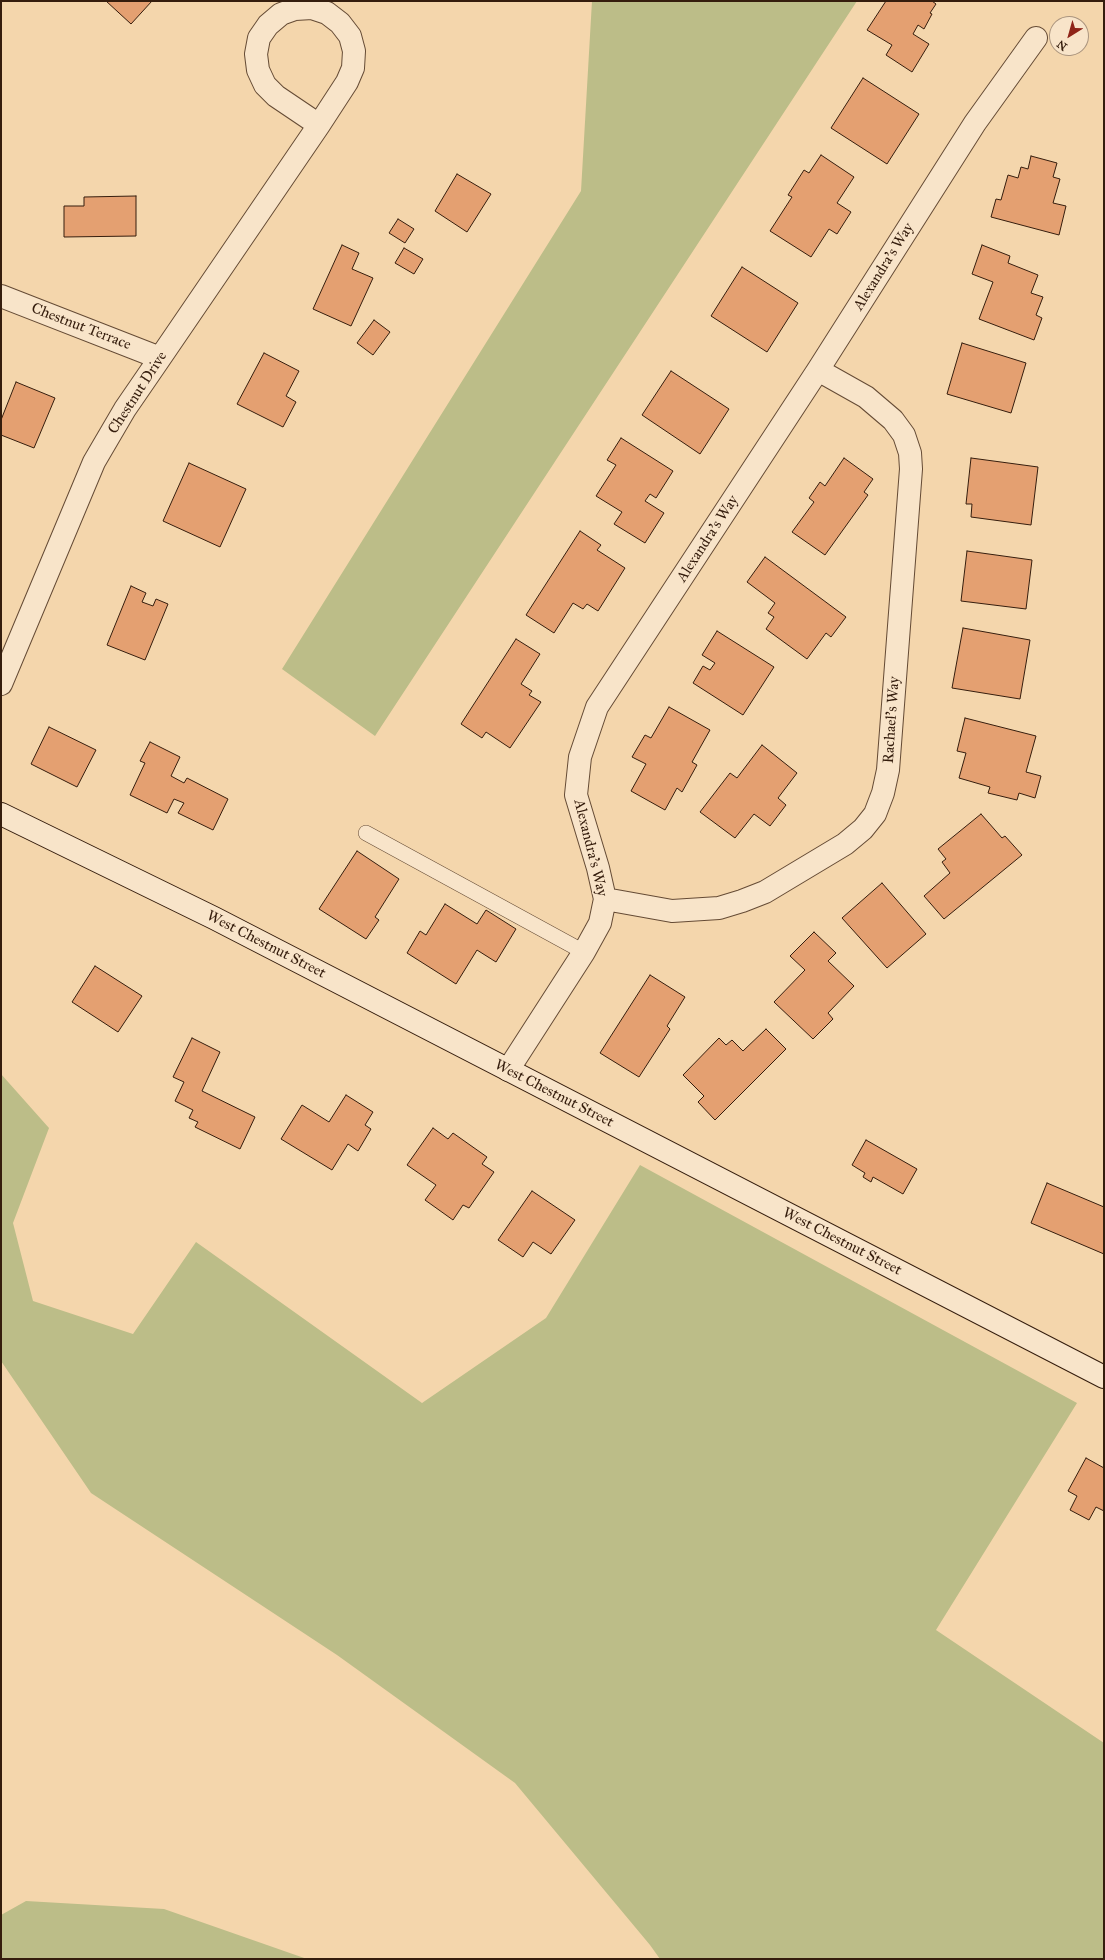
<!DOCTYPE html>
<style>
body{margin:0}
#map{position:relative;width:1105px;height:1960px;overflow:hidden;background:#f4d6ac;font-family:"IM FELL Great Primer",serif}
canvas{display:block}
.frame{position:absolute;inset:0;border:2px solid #351d0d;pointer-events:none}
.north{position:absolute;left:1049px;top:16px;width:40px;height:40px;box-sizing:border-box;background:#f8e4c9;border:1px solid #aa947e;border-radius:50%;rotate:217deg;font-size:11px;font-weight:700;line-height:16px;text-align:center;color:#351d0d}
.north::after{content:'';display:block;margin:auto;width:14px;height:18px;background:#8f2418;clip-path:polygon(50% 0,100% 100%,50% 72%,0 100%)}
</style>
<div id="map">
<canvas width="1105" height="1960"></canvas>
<div class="frame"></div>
<div class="north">N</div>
</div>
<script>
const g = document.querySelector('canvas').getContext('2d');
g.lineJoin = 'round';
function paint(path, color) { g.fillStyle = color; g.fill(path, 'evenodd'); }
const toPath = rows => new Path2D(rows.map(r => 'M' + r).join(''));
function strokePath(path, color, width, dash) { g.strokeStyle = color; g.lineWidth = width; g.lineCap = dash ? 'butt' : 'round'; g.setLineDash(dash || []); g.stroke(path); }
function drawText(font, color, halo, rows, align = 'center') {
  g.font = font + ' "IM FELL Great Primer",serif'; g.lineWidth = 3; g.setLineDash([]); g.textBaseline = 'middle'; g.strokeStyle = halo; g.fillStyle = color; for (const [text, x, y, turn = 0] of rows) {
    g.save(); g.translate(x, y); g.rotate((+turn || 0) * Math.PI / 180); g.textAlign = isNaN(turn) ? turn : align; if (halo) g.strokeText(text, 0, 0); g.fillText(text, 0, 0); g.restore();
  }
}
const green = toPath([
 [592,1,857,1,375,736,282,669,581,191],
 [1,1074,49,1128,13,1223,33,1301,133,1334,196,1242,422,1403,546,1318,640,1165,1077,1403,936,1630,1104,1743,1104,1959,660,1959,650,1945,515,1783,337,1655,91,1493,1,1361],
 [26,1901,164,1909,307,1959,1,1959,1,1915]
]);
const building = toPath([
 [106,1,152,1,131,24,106,1],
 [886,1,932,1,936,4,930,13,932,14,924,29,918,25,913,34,929,44,912,72,886,55,892,45,867,30,886,1],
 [863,78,919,114,887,164,831,128,863,78],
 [821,155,854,177,837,203,851,212,837,234,829,229,811,257,770,231,792,197,788,195,804,170,809,173,821,155],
 [1031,156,1057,163,1053,177,1060,179,1053,203,1066,206,1059,235,991,217,996,199,1001,200,1008,175,1018,178,1021,167,1028,169,1031,156],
 [457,174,491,194,467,232,435,211,457,174],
 [136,196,136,236,64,237,64,206,84,206,84,197,136,196],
 [398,219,414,229,405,243,389,233,398,219],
 [342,245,359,253,352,269,373,278,351,326,313,309,342,245],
 [982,245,1010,256,1008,263,1038,275,1031,293,1043,297,1036,315,1042,318,1034,340,979,319,993,282,972,274,982,245],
 [404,248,423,259,414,274,395,263,404,248],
 [742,267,798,303,767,352,711,316,742,267],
 [374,320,390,332,373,355,357,343,374,320],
 [962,343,1026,363,1011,413,947,394,962,343],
 [264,353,299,371,286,396,296,402,283,427,237,404,264,353],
 [671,371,729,409,700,454,642,415,671,371],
 [16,382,55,398,34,448,1,435,1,420,16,382],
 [621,438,673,471,656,498,650,494,645,501,664,513,645,543,614,524,622,512,596,496,616,465,607,460,621,438],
 [844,458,873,479,864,492,868,495,825,555,792,532,814,502,809,498,820,482,825,486,844,458],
 [971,458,1038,467,1031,525,971,517,972,504,966,504,971,458],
 [189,463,246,489,220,547,163,521,189,463],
 [580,531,601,545,597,550,625,568,598,611,587,604,583,609,573,603,554,633,526,615,580,531],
 [967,551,1032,560,1026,609,961,601,967,551],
 [765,557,846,617,831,637,826,633,807,659,766,629,774,617,768,613,775,603,747,582,765,557],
 [131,586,146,593,142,602,153,606,156,599,168,604,145,660,107,645,131,586],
 [963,628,1030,640,1020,699,952,688,963,628],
 [717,631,774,667,743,715,693,683,703,666,710,670,715,663,702,655,717,631],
 [516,639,540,654,521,684,532,691,529,695,541,702,510,748,486,732,482,738,461,724,516,639],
 [669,707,710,730,692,762,697,765,682,792,677,788,665,810,631,791,646,764,632,757,645,735,651,738,669,707],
 [965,718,1036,736,1026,772,1041,776,1035,798,1019,793,1017,800,988,793,990,787,959,778,966,753,957,751,965,718],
 [49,727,96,750,77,787,31,764,49,727],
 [150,742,180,757,171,776,184,783,187,778,228,799,213,830,178,813,184,803,174,799,167,813,130,795,145,763,140,761,150,742],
 [762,745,797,773,778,798,786,805,770,826,754,814,735,838,700,812,730,773,737,778,762,745],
 [981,814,1002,838,1005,836,1022,855,944,919,924,896,950,873,942,862,946,859,938,849,981,814],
 [357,851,399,879,375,917,379,920,366,939,319,909,357,851],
 [882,883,926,934,887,968,842,918,882,883],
 [445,904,477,924,486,910,516,929,496,962,477,950,456,984,407,953,420,931,426,935,445,904],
 [814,932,836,953,828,961,854,986,828,1013,833,1019,813,1039,774,1002,805,970,790,956,814,932],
 [95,966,142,996,118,1032,72,1002,95,966],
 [650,975,685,997,667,1026,670,1029,639,1077,600,1053,650,975],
 [766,1029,786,1049,715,1120,698,1102,704,1096,683,1075,719,1038,726,1045,732,1040,743,1051,766,1029],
 [192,1038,220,1052,202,1091,255,1117,240,1149,195,1127,198,1122,189,1118,193,1110,175,1101,184,1082,173,1077,192,1038],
 [346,1095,373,1112,365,1125,371,1129,358,1151,348,1144,332,1170,281,1139,302,1105,329,1122,346,1095],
 [433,1128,448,1139,453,1133,487,1157,482,1164,494,1172,469,1208,463,1205,453,1220,425,1200,436,1185,407,1165,433,1128],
 [866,1140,917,1169,903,1194,873,1177,871,1182,863,1177,865,1173,852,1165,866,1140],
 [1047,1183,1104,1207,1104,1254,1031,1223,1047,1183],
 [532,1191,575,1220,551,1254,533,1242,523,1257,498,1240,532,1191],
 [1086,1458,1104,1468,1104,1511,1096,1507,1089,1520,1070,1510,1077,1496,1068,1491,1086,1458]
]);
const lane = toPath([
 [366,833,584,952]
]);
const street = toPath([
 [1,296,160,358],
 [1,684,94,462,125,409,160,358,319,125,347,82,353,68,354,51,350,36,340,23,327,13,312,8,295,9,281,14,268,25,259,38,256,54,258,70,265,85,276,96,319,125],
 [605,899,672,911,719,908,742,901,765,892,845,844,863,829,875,814,883,793,888,770,911,469,910,453,904,435,893,420,866,397,818,370],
 [508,1070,584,952,600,923,605,899,598,868,576,795,580,757,597,707,818,370,975,123,1036,38]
]);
const secondary = toPath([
 [1,814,214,918,1104,1377]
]);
const streetNames = [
 ["Alexandra's Way",884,267,-58],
 ["Chestnut Terrace",81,327,21],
 ["Chestnut Drive",138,393,-57],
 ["Alexandra's Way",708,539,-57],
 ["Rachael's Way",892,720,-86],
 ["Alexandra's Way",590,848,76],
 ["West Chestnut Street",266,945,27],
 ["West Chestnut Street",554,1094,27],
 ["West Chestnut Street",842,1242,27]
];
paint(green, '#bcbd88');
paint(building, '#e4a071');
strokePath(building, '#351d0d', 1);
strokePath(lane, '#654b35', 16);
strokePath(street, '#654b35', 24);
strokePath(secondary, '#351d0d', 24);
strokePath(lane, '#f8e4c9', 15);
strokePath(street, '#f8e4c9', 22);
strokePath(secondary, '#f8e4c9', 22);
drawText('15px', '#351d0d', '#f8e4c9', streetNames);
</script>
